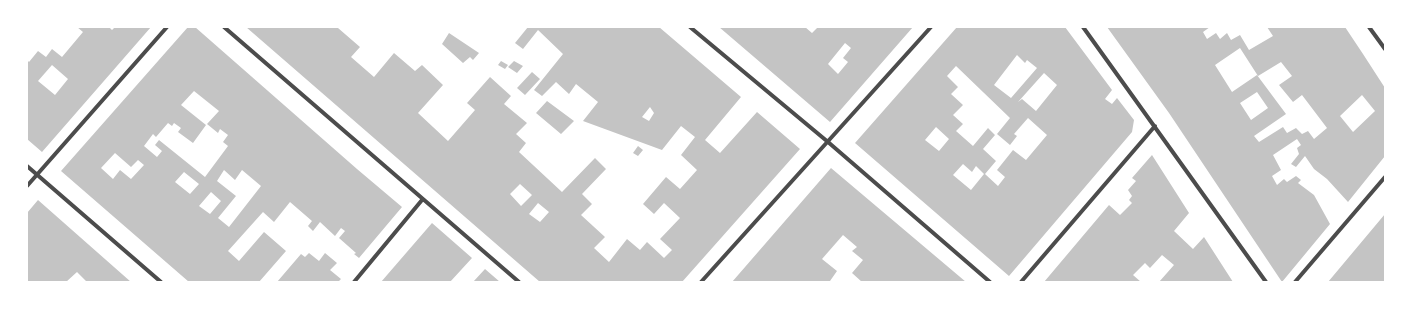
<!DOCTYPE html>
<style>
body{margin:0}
#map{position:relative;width:1412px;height:309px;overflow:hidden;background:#fff;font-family:Jost,sans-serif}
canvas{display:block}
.frame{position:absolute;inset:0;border:28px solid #fff;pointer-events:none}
</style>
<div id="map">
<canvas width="1412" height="309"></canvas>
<div class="frame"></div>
</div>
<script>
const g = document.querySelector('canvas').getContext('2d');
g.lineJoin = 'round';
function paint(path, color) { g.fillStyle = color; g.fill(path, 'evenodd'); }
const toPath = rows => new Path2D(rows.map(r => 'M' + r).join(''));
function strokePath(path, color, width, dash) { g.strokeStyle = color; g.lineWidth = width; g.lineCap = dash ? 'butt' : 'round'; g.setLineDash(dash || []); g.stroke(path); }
const building = toPath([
 [77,27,109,27,112,30,115,27,151,27,42,152,27,139,27,60,29,62,38,51,46,57,52,49,62,57,83,32],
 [52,65,68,79,55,95,38,81],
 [188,27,195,27,357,169,402,207,359,258,354,254,356,253,339,238,345,231,341,228,335,236,320,222,313,231,308,226,312,221,290,202,274,222,263,212,228,251,239,261,264,232,286,251,259,282,189,282,61,171],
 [194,91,219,111,207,124,218,133,220,129,228,135,223,142,228,146,205,177,159,140,155,145,162,151,157,157,144,146,153,134,156,137,168,123,172,126,174,123,181,128,178,132,193,143,206,125,181,105],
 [115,153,131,167,138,160,144,165,131,179,120,170,113,179,101,168],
 [224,170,235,180,242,170,261,186,229,227,218,218,236,196,217,181],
 [184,172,199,184,190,194,175,182],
 [211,192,221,201,210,214,199,206],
 [246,27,339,27,338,28,360,47,351,57,374,77,394,53,415,71,422,65,443,85,418,113,448,141,475,110,467,103,490,77,511,96,504,104,527,123,516,134,526,143,519,152,562,192,595,158,606,169,582,194,592,204,581,215,605,237,594,248,609,262,627,239,640,250,647,242,664,258,672,250,660,239,680,218,664,203,654,214,643,204,666,177,680,189,697,170,681,155,695,137,681,126,662,150,583,121,598,102,576,84,569,94,556,82,542,96,534,90,563,54,538,30,523,49,515,43,528,27,659,27,741,97,705,140,720,153,757,112,800,149,682,282,540,282],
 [650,107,654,113,649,121,642,117],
 [520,184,532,195,521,206,510,194],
 [538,203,549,212,540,222,529,214],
 [719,27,805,27,812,33,818,27,913,27,830,122],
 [845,43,851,48,843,58,848,62,838,74,828,64],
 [957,27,1065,27,1112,90,1105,99,1112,104,1117,98,1134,120,1132,132,1009,276,855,143],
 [1017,55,1025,63,1027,60,1037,68,1011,98,994,85],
 [956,66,1010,118,997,134,1010,145,1017,136,1014,134,1028,118,1047,135,1026,160,1013,150,997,170,1005,177,998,186,985,174,996,161,983,149,995,135,988,128,973,146,956,131,963,124,953,115,963,105,951,94,958,87,947,76],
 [1044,73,1057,85,1036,111,1022,99,1018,102],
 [936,127,949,139,939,151,925,140],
 [963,164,972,172,976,166,984,174,971,190,953,175],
 [1107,27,1210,27,1203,32,1207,39,1216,33,1220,39,1227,33,1231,40,1240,35,1249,50,1273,36,1267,27,1345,27,1363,54,1385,88,1385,156,1348,202,1327,179,1314,169,1305,156,1296,167,1291,164,1299,154,1297,148,1301,145,1297,139,1273,155,1281,170,1272,176,1277,185,1284,179,1287,182,1296,176,1301,180,1298,183,1314,195,1330,224,1282,282,1169,113],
 [1240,48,1258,76,1281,62,1292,76,1279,85,1293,102,1302,95,1327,128,1314,139,1308,131,1302,134,1296,128,1287,133,1283,127,1259,142,1254,136,1286,114,1257,75,1232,92,1215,65],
 [1257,92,1268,108,1251,120,1240,103],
 [1362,95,1375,111,1353,132,1340,116],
 [449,33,479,53,473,60,470,57,463,63,442,44],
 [501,61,508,65,505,69,498,65],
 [514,61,523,66,517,73,508,67],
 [532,72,540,79,525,95,517,88],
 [547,101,574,121,561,134,536,113],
 [638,146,643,150,638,156,633,153],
 [1152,155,1189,213,1174,231,1193,249,1204,237,1233,282,1159,282,1174,265,1162,255,1150,268,1145,263,1133,275,1141,282,1044,282,1109,205,1120,215,1132,203,1129,200,1132,196,1128,190,1136,181,1132,178],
 [831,168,966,282,862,282,852,273,863,260,852,251,857,247,843,235,822,259,837,271,830,281,831,282,732,282],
 [38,200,131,282,87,282,77,272,66,282,27,282,27,213],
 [1385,214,1385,282,1328,282],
 [432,223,472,258,450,282,381,282],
 [309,253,319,261,325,253,337,263,330,270,341,279,338,282,277,282,301,254,305,257],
 [485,269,500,282,473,282]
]);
const minor = toPath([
 [224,27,519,282],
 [690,27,828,142,990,282],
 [1083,27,1266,282],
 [1369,27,1385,49],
 [27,166,161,282],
 [27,186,167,27],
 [354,282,422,200],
 [701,282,931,27],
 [1021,282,1155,126],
 [1295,282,1385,177]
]);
paint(building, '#c4c4c4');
strokePath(minor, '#4c4c4c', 4);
</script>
